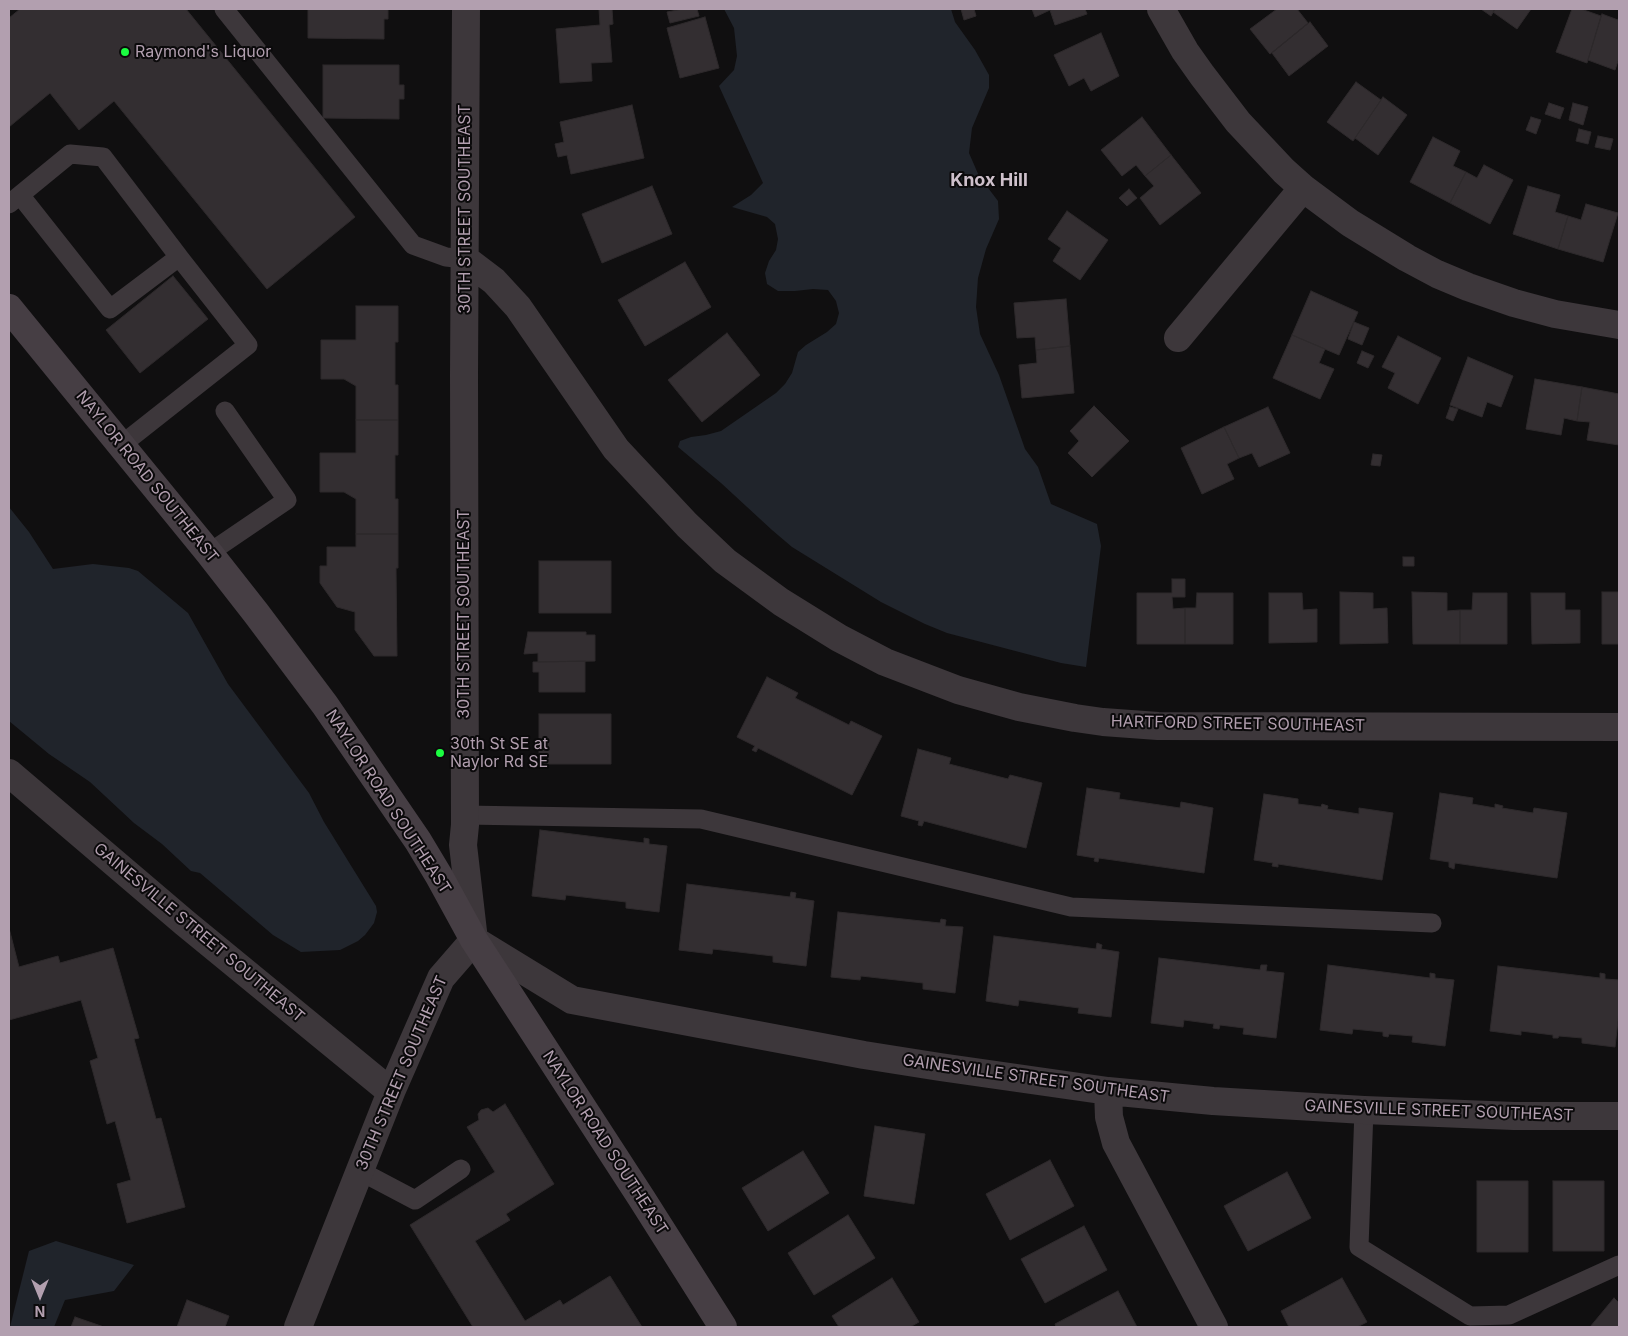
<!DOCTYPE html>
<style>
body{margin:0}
#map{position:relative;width:1628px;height:1336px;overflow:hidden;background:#100f10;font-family:Inter,sans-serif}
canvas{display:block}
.frame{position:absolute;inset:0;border:10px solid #b29faf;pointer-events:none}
.north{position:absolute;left:15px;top:1271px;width:50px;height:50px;-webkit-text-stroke:4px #0b0a0b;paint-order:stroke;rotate:180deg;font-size:14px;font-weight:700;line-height:20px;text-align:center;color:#b29faf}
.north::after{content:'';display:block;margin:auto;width:18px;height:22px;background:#b29faf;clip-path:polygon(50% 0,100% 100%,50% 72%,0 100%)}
</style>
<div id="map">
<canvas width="1628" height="1336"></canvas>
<div class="frame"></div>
<div class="north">N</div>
</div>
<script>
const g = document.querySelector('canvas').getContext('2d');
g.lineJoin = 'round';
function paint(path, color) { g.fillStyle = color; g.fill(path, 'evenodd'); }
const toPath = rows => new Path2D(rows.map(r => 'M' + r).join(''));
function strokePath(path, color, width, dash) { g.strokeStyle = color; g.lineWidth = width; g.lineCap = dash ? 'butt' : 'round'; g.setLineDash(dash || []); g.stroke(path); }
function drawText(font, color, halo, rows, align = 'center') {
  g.font = font + ' Inter,sans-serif'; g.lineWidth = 4; g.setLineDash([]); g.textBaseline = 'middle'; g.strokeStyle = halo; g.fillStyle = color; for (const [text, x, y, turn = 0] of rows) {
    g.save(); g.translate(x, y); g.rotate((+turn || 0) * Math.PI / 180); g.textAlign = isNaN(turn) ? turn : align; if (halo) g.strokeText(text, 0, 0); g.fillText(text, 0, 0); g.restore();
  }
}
const green = toPath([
 [724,9,951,9,955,22,975,50,989,75,989,88,972,128,969,153,979,176,998,201,999,219,986,249,978,278,976,307,980,334,999,375,1025,449,1038,467,1051,504,1097,524,1101,546,1086,667,1061,663,947,633,925,624,881,602,792,547,772,530,721,483,678,447,680,441,691,437,706,435,721,431,776,393,785,384,792,373,798,352,806,345,827,332,836,324,839,313,836,301,828,290,813,289,795,291,778,291,767,284,765,273,769,261,776,250,778,239,775,224,767,217,732,207,751,195,763,183,719,86,734,70,737,56,734,28],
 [9,507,29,532,53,569,93,564,129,568,138,571,188,613,228,684,309,793,324,822,376,906,377,912,374,923,365,935,358,941,340,950,301,952,273,935,200,873,191,871,162,844,134,823,90,782,49,754,9,721],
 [56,1241,134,1265,114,1291,65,1300,54,1327,10,1327,29,1251]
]);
const building = toPath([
 [20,9,186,9,355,217,267,289,114,101,79,130,50,93,9,127,9,18,20,9],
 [308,9,388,9,388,19,384,19,384,39,308,38,308,9],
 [599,9,612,9,613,24,609,25,612,62,591,63,592,81,560,83,556,29,600,25,599,9],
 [683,9,697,9,699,16,670,23,667,12,683,9],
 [961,9,974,9,976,16,964,20,961,9],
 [1032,9,1085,9,1087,14,1055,25,1050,10,1035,17,1032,9],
 [1277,9,1297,9,1308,23,1270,54,1250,29,1277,9],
 [1481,9,1495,9,1491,16,1481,9],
 [1495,9,1531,9,1517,29,1493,12,1495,9],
 [1572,9,1581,9,1601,16,1587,63,1556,52,1572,9],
 [1602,14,1618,20,1619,16,1619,58,1615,70,1588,60,1602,14],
 [705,17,719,68,680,78,667,28,705,17],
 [1310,22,1328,46,1289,76,1272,53,1310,22],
 [1101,33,1119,76,1091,91,1084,78,1069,86,1054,55,1101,33],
 [323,65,399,65,399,85,404,85,404,99,399,99,399,119,323,118,323,65],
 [1356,82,1381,100,1353,141,1327,122,1356,82],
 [1383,97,1407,115,1378,155,1355,138,1383,97],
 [1549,103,1564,108,1560,119,1545,114,1549,103],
 [1573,103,1588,107,1583,125,1569,120,1573,103],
 [632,105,644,158,571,174,567,155,558,157,555,144,564,142,560,122,632,105],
 [1142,117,1171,155,1145,176,1136,165,1122,176,1101,150,1142,117],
 [1531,117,1541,120,1536,134,1526,130,1531,117],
 [1579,129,1591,132,1588,144,1576,141,1579,129],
 [1598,136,1613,139,1610,150,1595,147,1598,136],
 [1433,137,1460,151,1453,166,1466,172,1450,203,1410,182,1433,137],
 [1171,155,1201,193,1160,225,1140,198,1154,186,1145,176,1171,155],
 [1484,165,1513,180,1490,224,1450,203,1466,172,1477,178,1484,165],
 [652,186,672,234,602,263,582,214,652,186],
 [1528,186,1560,195,1555,212,1568,216,1558,249,1513,234,1528,186],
 [1129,189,1137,198,1127,206,1119,198,1129,189],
 [1586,204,1618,213,1603,262,1558,249,1568,216,1581,220,1586,204],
 [1067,211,1108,240,1080,280,1053,261,1061,248,1048,239,1067,211],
 [685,262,711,307,645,346,618,300,685,262],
 [173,276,208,319,140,373,106,330,173,276],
 [1311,291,1358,312,1339,355,1292,335,1311,291],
 [1066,299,1070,346,1036,350,1035,337,1017,338,1014,303,1066,299],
 [356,306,398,306,398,342,395,342,395,385,398,385,398,420,356,420,356,386,344,379,321,379,321,340,356,340,356,306],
 [1354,322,1369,328,1362,345,1348,339,1354,322],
 [727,333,760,375,702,422,668,380,727,333],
 [1292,335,1325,349,1319,363,1334,369,1320,399,1273,378,1292,335],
 [1398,336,1441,358,1418,404,1388,388,1395,373,1382,367,1398,336],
 [1070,346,1074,393,1022,398,1019,365,1037,363,1036,350,1070,346],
 [1362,351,1374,356,1368,368,1357,363,1362,351],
 [1468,357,1513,376,1501,407,1487,402,1482,417,1450,405,1468,357],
 [1535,379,1582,387,1577,421,1564,418,1561,435,1526,429,1535,379],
 [1582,387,1619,394,1619,445,1587,440,1590,422,1577,421,1582,387],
 [1094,406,1129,441,1092,477,1068,453,1079,441,1070,431,1094,406],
 [1268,407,1290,453,1259,467,1252,453,1239,458,1224,427,1268,407],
 [1450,407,1458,409,1453,421,1446,418,1450,407],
 [356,420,398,420,398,455,395,455,395,499,398,499,398,534,356,534,356,499,344,492,320,492,320,453,356,453,356,420],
 [1224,427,1239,458,1227,464,1234,479,1202,494,1181,448,1224,427],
 [1373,454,1382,455,1380,466,1371,465,1373,454],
 [356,534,398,534,398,568,396,568,397,656,374,656,355,630,355,612,337,607,320,583,320,566,327,566,327,547,356,547,356,534],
 [1403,557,1414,557,1414,566,1403,566,1403,557],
 [539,561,611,561,611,613,539,613,539,561],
 [1172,579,1185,579,1185,597,1172,597,1173,609,1185,608,1185,644,1137,644,1137,593,1172,593,1172,579],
 [1340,592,1373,593,1373,609,1387,608,1388,643,1340,644,1340,592],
 [1412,592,1447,593,1447,611,1460,610,1460,644,1413,644,1412,592],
 [1602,592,1619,592,1619,644,1602,644,1602,592],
 [1197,593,1233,593,1233,644,1185,644,1185,608,1196,608,1197,593],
 [1269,593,1302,593,1303,610,1317,609,1317,642,1269,643,1269,593],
 [1473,593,1507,593,1507,644,1460,644,1460,610,1472,610,1473,593],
 [1531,593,1565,593,1565,610,1580,610,1580,643,1532,644,1531,593],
 [528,632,586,632,586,635,595,635,595,661,538,662,538,653,524,654,528,632],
 [585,661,585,692,539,692,539,672,533,672,533,662,585,661],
 [767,677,798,693,795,698,849,725,851,721,882,736,852,795,758,748,756,752,752,750,755,746,737,737,767,677],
 [539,714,611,714,611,764,539,764,539,714],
 [918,749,951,758,949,764,1008,779,1010,775,1042,783,1026,848,924,821,922,826,918,825,919,821,901,816,918,749],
 [1087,788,1120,793,1119,799,1180,808,1181,802,1213,808,1204,873,1099,858,1098,862,1094,861,1095,858,1077,855,1087,788],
 [1440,793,1473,798,1472,804,1495,808,1495,804,1503,806,1502,808,1533,813,1534,808,1567,813,1557,878,1455,863,1454,869,1449,867,1449,862,1430,859,1440,793],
 [1264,794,1298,799,1298,804,1321,807,1322,804,1328,806,1327,809,1359,814,1359,808,1393,813,1382,880,1278,864,1278,867,1272,866,1273,863,1254,860,1264,794],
 [540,830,644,843,644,838,649,839,649,844,667,846,659,912,626,908,626,902,566,895,565,900,532,896,540,830],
 [687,884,790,897,791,892,796,893,795,898,814,901,806,966,773,962,773,956,713,949,712,954,679,950,687,884],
 [838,912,940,923,941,919,946,920,945,926,963,927,955,993,923,989,923,983,861,976,860,980,831,977,838,912],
 [9,928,19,967,58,956,60,963,113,948,139,1038,134,1039,156,1119,161,1118,185,1207,127,1223,117,1184,131,1180,115,1121,107,1124,90,1061,98,1058,81,1000,9,1020,9,928],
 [994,936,1096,949,1097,943,1102,945,1101,949,1119,952,1111,1017,1078,1013,1079,1008,1019,1000,1018,1006,986,1001,994,936],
 [1159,958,1260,970,1261,965,1267,965,1266,971,1284,973,1276,1038,1243,1034,1244,1028,1220,1025,1219,1029,1213,1028,1214,1024,1184,1020,1183,1027,1151,1023,1159,958],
 [1328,965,1430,978,1430,973,1435,974,1435,978,1454,980,1445,1046,1412,1042,1413,1036,1389,1034,1388,1037,1383,1036,1383,1032,1353,1029,1352,1034,1320,1030,1328,965],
 [1498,966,1600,978,1600,973,1605,974,1605,979,1619,980,1619,1012,1615,1047,1582,1043,1582,1038,1559,1036,1558,1038,1553,1038,1553,1035,1521,1031,1521,1035,1490,1031,1498,966],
 [505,1104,554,1184,506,1214,510,1220,475,1241,525,1321,560,1300,563,1305,610,1276,642,1327,473,1327,410,1225,495,1172,467,1127,479,1120,478,1114,481,1110,488,1108,493,1112,505,1104],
 [875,1126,925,1134,914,1204,864,1196,875,1126],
 [803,1151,829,1193,768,1231,742,1188,803,1151],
 [1050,1160,1074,1206,1010,1240,986,1194,1050,1160],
 [1287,1172,1311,1218,1248,1251,1224,1206,1287,1172],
 [1477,1181,1528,1181,1528,1252,1477,1252,1477,1181],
 [1553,1181,1604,1181,1604,1251,1553,1251,1553,1181],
 [848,1215,875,1258,814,1295,788,1253,848,1215],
 [1084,1226,1107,1270,1045,1303,1021,1259,1084,1226],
 [892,1278,919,1322,910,1327,839,1327,832,1316,892,1278],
 [1342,1278,1367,1322,1357,1327,1289,1327,1281,1311,1342,1278],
 [1118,1291,1137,1327,1056,1327,1055,1324,1118,1291],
 [1614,1298,1619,1303,1619,1327,1590,1327,1614,1298],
 [187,1300,229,1316,225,1327,177,1327,187,1300],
 [75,1317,104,1327,71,1327,75,1317]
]);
const lane = toPath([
 [224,9,413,245,446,257,465,259],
 [20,195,70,154,103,157,179,257],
 [9,204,20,195,110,309,179,257,248,345,120,446],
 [209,553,287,500,225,411],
 [465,815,701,819,1071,907,1432,923],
 [1364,1110,1359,1247,1470,1316,1509,1315,1619,1265],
 [360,1171,415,1200,461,1169]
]);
const street = toPath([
 [1161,9,1185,51,1202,75,1238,122,1284,171,1303,188,1350,223,1407,258,1437,274,1468,287,1514,303,1555,314,1619,325],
 [465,259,494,281,518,307,616,449,687,525,725,561,781,602,839,638,885,662,958,690,1019,707,1075,718,1103,722,1158,726,1619,727],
 [1178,338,1303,188],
 [9,773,185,923,391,1092],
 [474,940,572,1000,864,1055,940,1067,1108,1091,1213,1101,1364,1110,1514,1116,1619,1116],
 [1108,1091,1109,1117,1116,1143,1214,1327],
 [298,1327,391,1092,441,978,474,940,463,845,465,825,464,375,466,9]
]);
const secondary = toPath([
 [9,308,209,553,256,613,325,705,418,841,439,876,474,940,642,1199,723,1327]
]);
const markers = [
 [125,52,5,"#1bfd41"],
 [440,753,5,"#1bfd41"]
];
const poiNames = [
 ["Raymond's Liquor",135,52],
 ["30th St SE at",450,744],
 ["Naylor Rd SE",450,762]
];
const streetNames = [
 ["30TH STREET SOUTHEAST",465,209,-90],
 ["NAYLOR ROAD SOUTHEAST",147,477,51],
 ["30TH STREET SOUTHEAST",464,614,-90],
 ["HARTFORD STREET SOUTHEAST",1238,724,1],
 ["NAYLOR ROAD SOUTHEAST",388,802,57],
 ["GAINESVILLE STREET SOUTHEAST",199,933,40],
 ["30TH STREET SOUTHEAST",402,1073,-67],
 ["GAINESVILLE STREET SOUTHEAST",1036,1079,8],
 ["GAINESVILLE STREET SOUTHEAST",1439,1111,2],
 ["NAYLOR ROAD SOUTHEAST",605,1143,57]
];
const neighbourhoodNames = [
 ["Knox Hill",989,181]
];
paint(green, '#20242b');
paint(building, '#332e31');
strokePath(building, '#2d292b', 1);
strokePath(lane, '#3d373b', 19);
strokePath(street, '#3d373b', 28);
strokePath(secondary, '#463e44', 28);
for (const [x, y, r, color] of markers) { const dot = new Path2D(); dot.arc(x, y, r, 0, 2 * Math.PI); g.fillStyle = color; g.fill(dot); strokePath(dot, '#0b0a0b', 2); }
drawText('16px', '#b29faf', '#0b0a0b', poiNames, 'left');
drawText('16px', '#b29faf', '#0b0a0b', streetNames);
drawText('bold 18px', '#cec0cb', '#0b0a0b', neighbourhoodNames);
</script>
